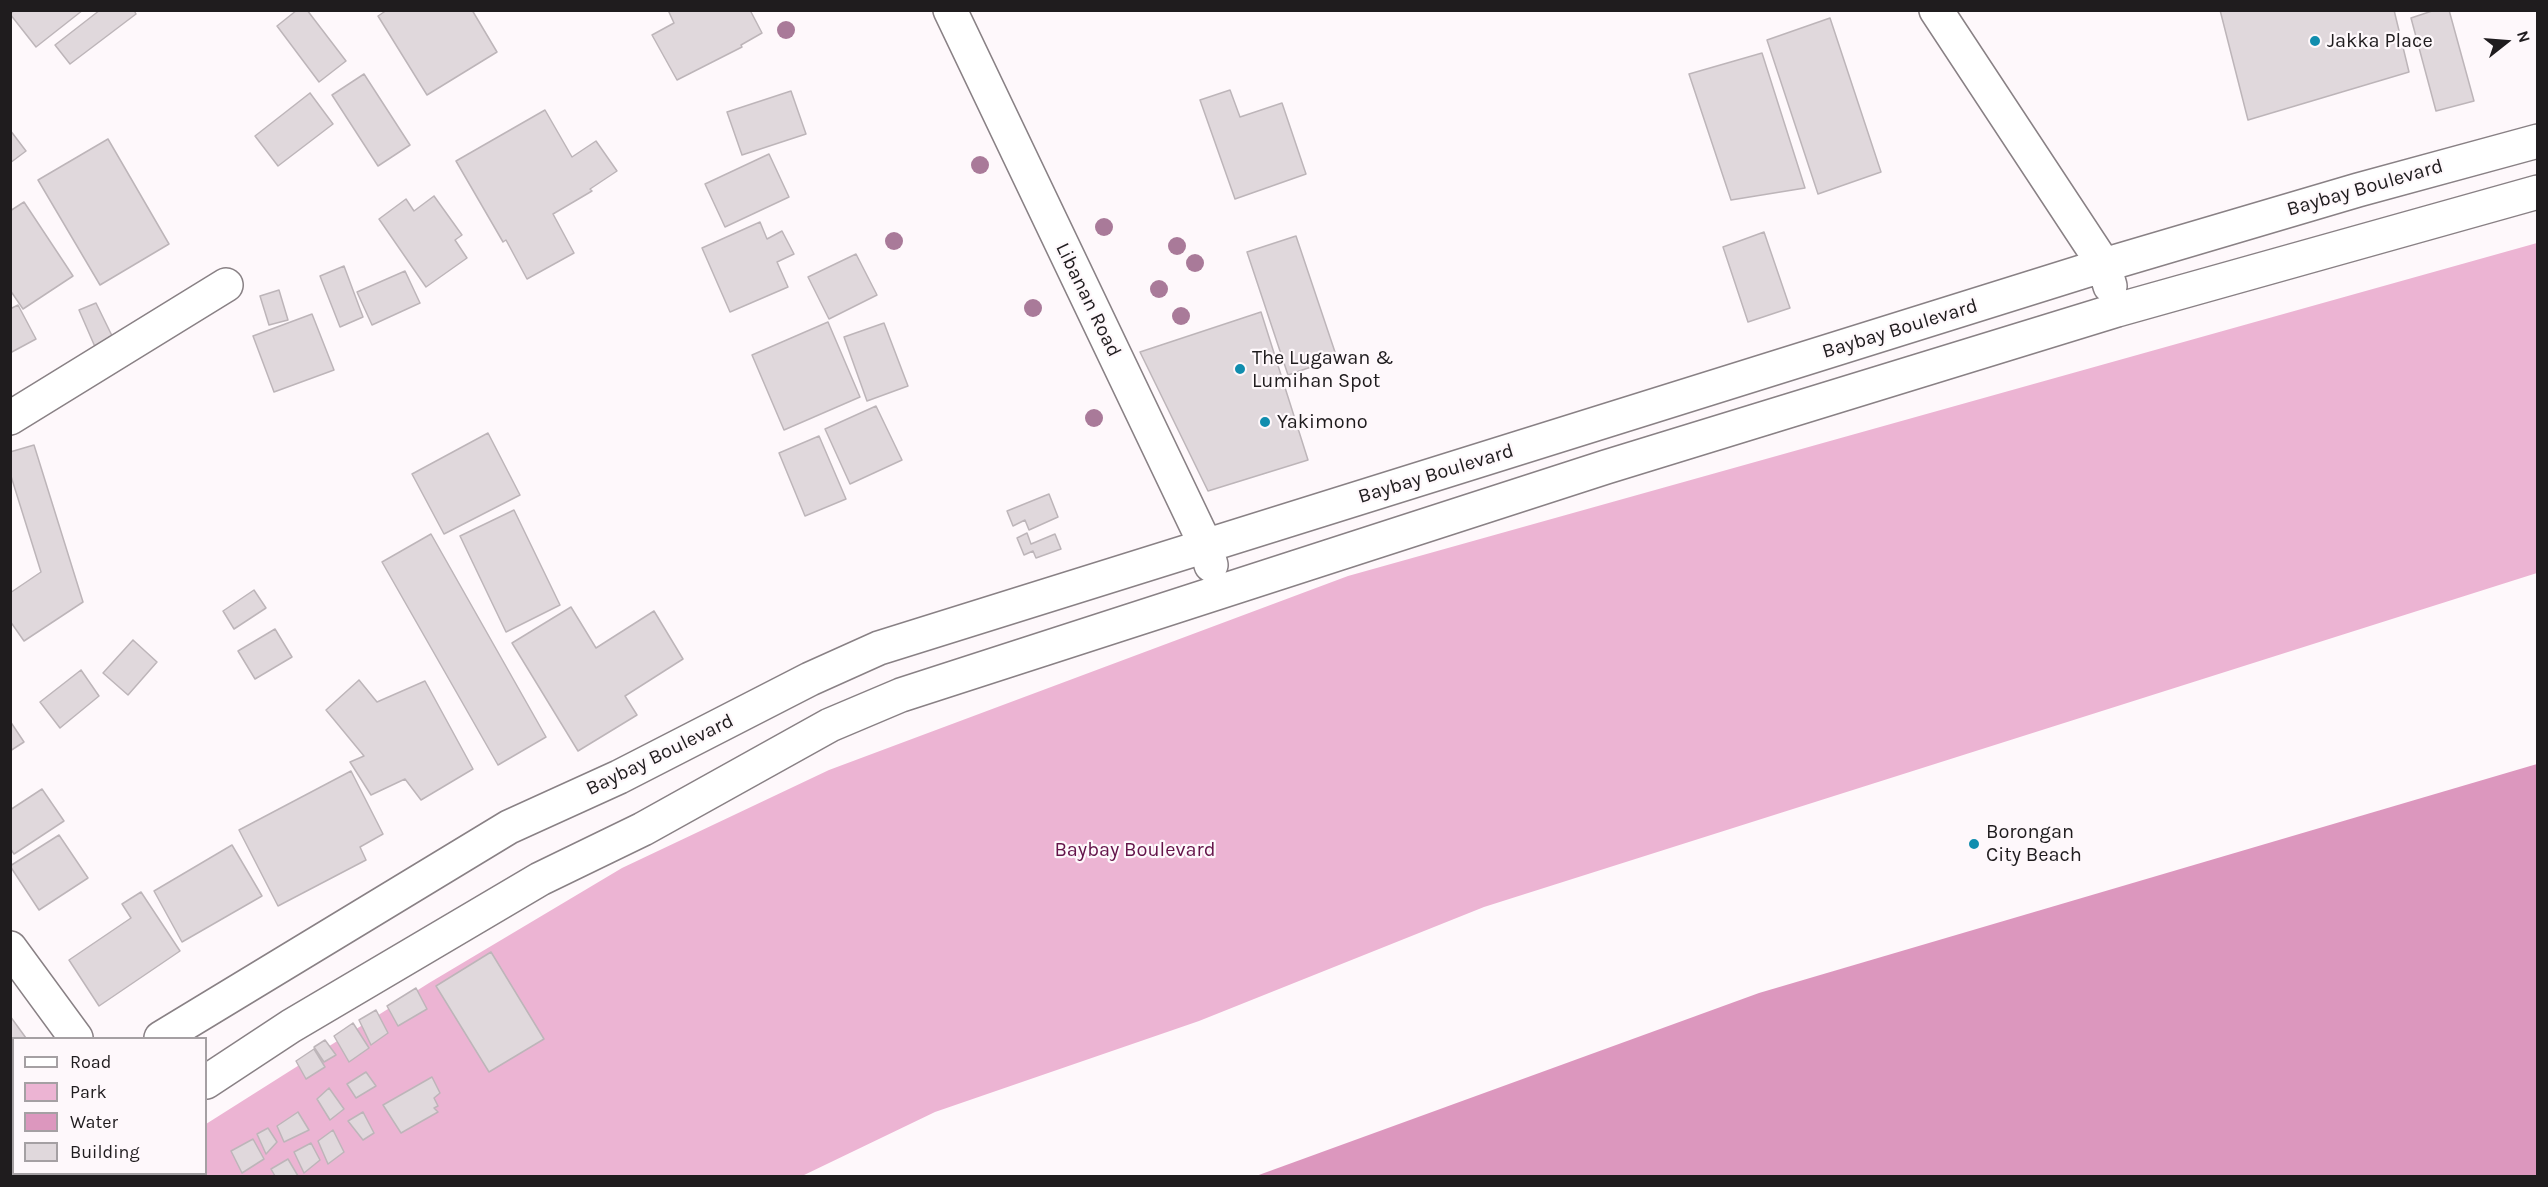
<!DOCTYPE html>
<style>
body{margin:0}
#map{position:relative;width:2548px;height:1187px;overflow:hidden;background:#fef8fb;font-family:Karla,sans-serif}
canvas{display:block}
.frame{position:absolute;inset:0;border:12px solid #1f1c1e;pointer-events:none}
.legend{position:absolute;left:12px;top:1037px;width:195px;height:138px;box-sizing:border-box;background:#fef8fb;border:2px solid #a5a0a3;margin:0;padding:8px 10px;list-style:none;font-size:18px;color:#1f1c1e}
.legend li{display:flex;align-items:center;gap:12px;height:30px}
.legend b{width:30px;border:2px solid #a5a0a3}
.north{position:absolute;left:2476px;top:12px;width:60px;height:60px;-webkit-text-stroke:4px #fef8fb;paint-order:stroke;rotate:73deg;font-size:16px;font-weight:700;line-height:24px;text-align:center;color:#1f1c1e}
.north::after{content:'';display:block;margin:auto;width:21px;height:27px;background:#1f1c1e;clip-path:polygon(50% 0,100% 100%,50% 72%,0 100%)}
</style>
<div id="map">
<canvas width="2548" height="1187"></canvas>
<div class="frame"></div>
<ul class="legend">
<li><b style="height:8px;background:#fff"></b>Road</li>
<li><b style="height:16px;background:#ecb4d3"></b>Park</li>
<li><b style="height:16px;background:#dc97be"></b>Water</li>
<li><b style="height:16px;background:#e0d8dc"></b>Building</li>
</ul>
<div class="north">N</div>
</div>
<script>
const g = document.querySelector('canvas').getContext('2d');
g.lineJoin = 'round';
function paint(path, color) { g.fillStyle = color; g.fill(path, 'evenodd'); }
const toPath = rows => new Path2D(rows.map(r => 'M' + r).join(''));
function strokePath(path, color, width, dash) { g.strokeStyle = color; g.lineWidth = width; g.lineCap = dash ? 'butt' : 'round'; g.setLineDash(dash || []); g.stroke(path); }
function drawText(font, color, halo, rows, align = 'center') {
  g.font = font + ' Karla,sans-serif'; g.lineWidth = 4.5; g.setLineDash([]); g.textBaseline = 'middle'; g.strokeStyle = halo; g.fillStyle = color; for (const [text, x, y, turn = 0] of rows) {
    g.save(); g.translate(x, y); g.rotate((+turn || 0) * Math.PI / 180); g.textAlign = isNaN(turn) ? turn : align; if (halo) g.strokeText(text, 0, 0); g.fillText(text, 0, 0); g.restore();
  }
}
const green = toPath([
 [2537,243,2537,573,1484,907,1199,1021,935,1112,802,1176,122,1176,127,1174,206,1174,206,1124,429,983,622,868,829,770,1348,576]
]);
const water = toPath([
 [2537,764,2537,1176,1256,1176,1759,993]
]);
const building = toPath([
 [15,10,83,10,36,47,10,14,15,10],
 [100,10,134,10,136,14,70,64,55,45,100,10],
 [297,10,307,10,346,61,319,82,277,26,297,10],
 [387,10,472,10,497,52,427,95,378,16,387,10],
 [668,10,750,10,762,33,741,45,742,47,677,80,652,35,674,23,668,10],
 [2220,10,2394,10,2409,72,2248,120,2220,10],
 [2435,10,2449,10,2474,101,2436,111,2411,18,2435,10],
 [1830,18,1881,172,1818,194,1767,40,1830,18],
 [1762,53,1805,188,1731,200,1689,74,1762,53],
 [364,74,410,145,378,166,332,95,364,74],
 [1230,90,1240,117,1282,103,1306,174,1235,199,1200,100,1230,90],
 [791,91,806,134,742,155,727,112,791,91],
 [310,93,333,124,278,166,255,136,310,93],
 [545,110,572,157,596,141,617,171,590,189,592,191,553,214,574,253,527,279,506,240,503,242,456,161,545,110],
 [10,130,26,151,10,163,10,130],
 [108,139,169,244,100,285,38,180,108,139],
 [769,154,789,197,725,227,705,184,769,154],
 [434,196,462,235,455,240,467,258,426,287,379,219,406,199,414,211,434,196],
 [24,202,73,276,23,309,10,290,10,211,24,202],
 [760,222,767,239,782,231,794,254,777,262,788,287,730,312,702,248,760,222],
 [1764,232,1790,308,1748,322,1723,247,1764,232],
 [1296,236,1337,358,1288,375,1247,252,1296,236],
 [856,254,877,295,829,319,808,277,856,254],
 [344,266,363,317,340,327,320,276,344,266],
 [405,271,420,303,372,325,357,292,405,271],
 [279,290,288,320,269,325,260,296,279,290],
 [96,303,117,346,99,356,79,310,96,303],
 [18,305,36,339,10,353,10,309,18,305],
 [1261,312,1308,460,1208,491,1140,352,1261,312],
 [312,314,334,370,274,392,253,336,312,314],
 [828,322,860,397,784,430,752,355,828,322],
 [884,323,908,386,867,401,844,337,884,323],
 [876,406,902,460,850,484,825,429,876,406],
 [488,433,520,495,444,534,412,474,488,433],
 [819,436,846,499,805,516,779,453,819,436],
 [34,445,83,602,24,641,10,621,10,593,41,572,10,473,10,452,34,445],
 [1049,494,1058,517,1029,530,1025,520,1013,526,1007,511,1049,494],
 [514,510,560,605,506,632,460,536,514,510],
 [1027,533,1031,544,1055,534,1061,549,1036,558,1033,551,1024,555,1017,538,1027,533],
 [431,534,546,737,498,765,382,562,431,534],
 [254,590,266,608,234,629,223,611,254,590],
 [571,607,596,648,654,611,683,659,625,696,637,715,578,751,512,643,571,607],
 [275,629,292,657,255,679,238,651,275,629],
 [133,640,157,662,128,695,103,673,133,640],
 [81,670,99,696,60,728,40,702,81,670],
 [359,680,377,702,425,681,473,769,421,800,405,779,371,795,350,762,364,756,326,710,359,680],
 [10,721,24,742,10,751,10,721],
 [351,771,383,834,360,847,366,860,278,906,239,830,351,771],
 [42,789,64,821,14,854,10,848,10,810,42,789],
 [59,835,88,878,39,910,10,866,59,835],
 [232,845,262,896,182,942,154,891,232,845],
 [141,892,180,951,99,1006,69,960,131,918,122,904,141,892],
 [491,952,544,1039,489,1072,436,986,491,952],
 [416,988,427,1009,398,1026,387,1006,416,988],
 [376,1010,388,1033,371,1045,359,1020,376,1010],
 [10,1016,26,1038,14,1038,14,1073,10,1075,10,1016],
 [353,1023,369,1048,349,1062,334,1036,353,1023],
 [325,1040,336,1055,324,1062,314,1047,325,1040],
 [314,1049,325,1067,306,1079,296,1061,314,1049],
 [366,1072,376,1086,356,1098,347,1084,366,1072],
 [432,1077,440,1093,434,1098,438,1106,434,1108,438,1112,401,1133,383,1105,432,1077],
 [329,1088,344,1109,330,1120,317,1099,329,1088],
 [298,1112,309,1130,284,1142,277,1126,298,1112],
 [363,1112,374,1133,363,1140,348,1121,363,1112],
 [268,1128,277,1142,266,1154,257,1134,268,1128],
 [333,1130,344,1152,328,1164,318,1141,333,1130],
 [253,1139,264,1159,242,1173,231,1151,253,1139],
 [311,1143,320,1160,304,1173,294,1152,311,1143],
 [288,1159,298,1176,275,1176,271,1169,288,1159]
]);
const minor = toPath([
 [950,10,1206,546,1211,565],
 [1936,10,2104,265,2110,286],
 [10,418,226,285],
 [10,948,76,1038],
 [161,1038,509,827,619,777,810,679,879,648,2104,265,2358,190,2538,141],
 [206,1082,291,1026,540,879,643,829,830,725,901,695,1606,467,2117,310,2538,192],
 [10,1146,14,1144],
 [69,1176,73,1174]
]);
const trees = [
 [786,30],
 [980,165],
 [1104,227],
 [894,241],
 [1177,246],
 [1195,263],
 [1159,289],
 [1033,308],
 [1181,316],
 [1094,418]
];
const markers = [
 [2315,41,6,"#118dae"],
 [1240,369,6,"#118dae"],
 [1265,422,6,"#118dae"],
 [1974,844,6,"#118dae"]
];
const poiNames = [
 ["Jakka Place",2327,41],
 ["The Lugawan &",1252,358],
 ["Lumihan Spot",1252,381],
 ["Yakimono",1277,422],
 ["Borongan",1986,832],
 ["City Beach",1986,855]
];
const streetNames = [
 ["Baybay Boulevard",2365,188,-16],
 ["Libanan Road",1088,300,64],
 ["Baybay Boulevard",1900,329,-17],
 ["Baybay Boulevard",1436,474,-17],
 ["Baybay Boulevard",660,755,-26]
];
const parkNames = [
 ["Baybay Boulevard",1135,850]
];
paint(green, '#ecb4d3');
paint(water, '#dc97be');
paint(building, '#e0d8dc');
strokePath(building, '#bdb5b9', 1.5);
strokePath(minor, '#898185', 36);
strokePath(minor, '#fff', 33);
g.fillStyle = '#a97a99';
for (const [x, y] of trees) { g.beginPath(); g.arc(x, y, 9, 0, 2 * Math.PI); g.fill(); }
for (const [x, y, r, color] of markers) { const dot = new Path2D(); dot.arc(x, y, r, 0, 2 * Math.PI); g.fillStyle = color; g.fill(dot); strokePath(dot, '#fef8fb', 2); }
drawText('20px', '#1f1c1e', '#fef8fb', poiNames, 'left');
drawText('20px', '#1f1c1e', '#fef8fb', streetNames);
drawText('20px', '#631349', '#fef8fb', parkNames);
</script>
